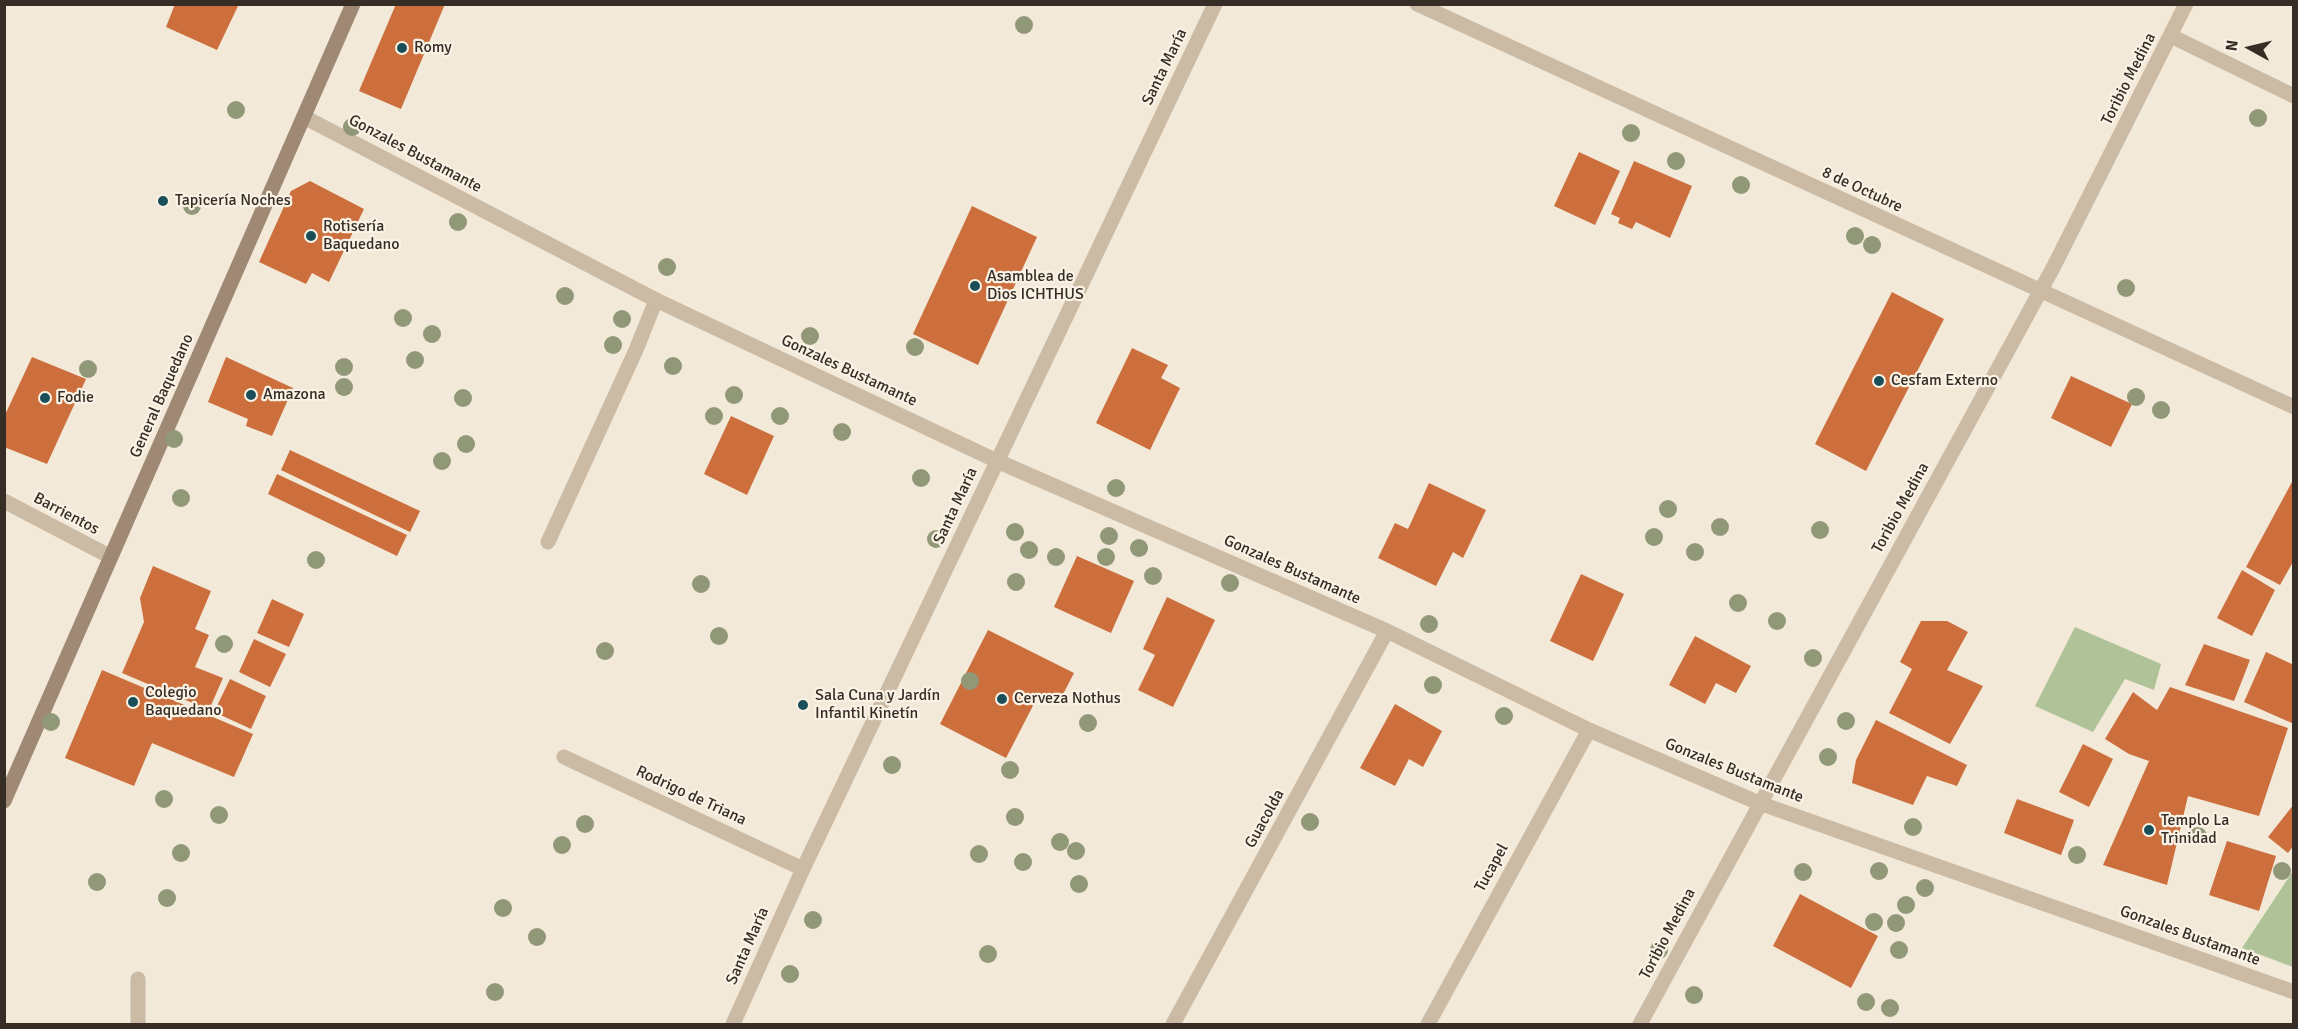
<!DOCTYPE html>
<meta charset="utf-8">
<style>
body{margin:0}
#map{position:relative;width:2298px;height:1029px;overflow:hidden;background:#f2e9d9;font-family:Signika,sans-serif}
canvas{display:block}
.frame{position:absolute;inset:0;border:6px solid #362d26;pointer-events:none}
.north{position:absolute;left:2220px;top:18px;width:60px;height:60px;-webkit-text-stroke:4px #faf3e5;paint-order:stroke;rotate:278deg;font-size:16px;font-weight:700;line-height:24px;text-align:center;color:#362d26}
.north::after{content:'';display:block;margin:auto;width:21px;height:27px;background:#362d26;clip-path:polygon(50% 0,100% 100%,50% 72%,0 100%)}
</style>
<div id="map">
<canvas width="2298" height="1029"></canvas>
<div class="frame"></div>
<div class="north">N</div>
</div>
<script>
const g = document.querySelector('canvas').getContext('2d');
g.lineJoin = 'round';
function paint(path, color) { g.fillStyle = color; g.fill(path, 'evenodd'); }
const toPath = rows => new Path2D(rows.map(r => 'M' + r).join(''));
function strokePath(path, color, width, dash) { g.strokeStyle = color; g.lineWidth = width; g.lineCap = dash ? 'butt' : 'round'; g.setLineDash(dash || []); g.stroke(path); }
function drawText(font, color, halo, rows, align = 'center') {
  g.font = font + ' Signika,sans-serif'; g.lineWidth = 4.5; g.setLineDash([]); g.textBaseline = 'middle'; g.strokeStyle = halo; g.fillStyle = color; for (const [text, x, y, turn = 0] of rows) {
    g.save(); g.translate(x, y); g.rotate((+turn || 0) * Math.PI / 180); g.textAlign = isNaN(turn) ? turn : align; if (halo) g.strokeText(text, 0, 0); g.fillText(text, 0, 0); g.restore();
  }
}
const green = toPath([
 [2075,627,2161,664,2154,690,2125,679,2093,732,2035,706],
 [2293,871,2293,967,2242,948]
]);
const building = toPath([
 [175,4,234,4,238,6,217,50,166,27],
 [396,4,445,4,401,109,359,91],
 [1579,152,1620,171,1595,225,1554,206],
 [1634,161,1692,186,1670,238,1636,222,1632,229,1618,223,1620,218,1611,214],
 [310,181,364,209,329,282,312,273,306,284,259,262,291,191],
 [972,206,1037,237,978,365,913,334],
 [1892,292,1944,319,1866,471,1815,444],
 [1132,348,1168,365,1161,378,1180,388,1150,450,1096,423],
 [32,357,86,379,47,464,4,447,4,417],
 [226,357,293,388,272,436,246,426,248,419,208,402],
 [2071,376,2132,404,2111,447,2051,418],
 [731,416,774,436,747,495,704,474],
 [290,450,420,511,410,532,281,470],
 [277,474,407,535,397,556,268,494],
 [2292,482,2294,483,2294,560,2280,585,2246,567],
 [1429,483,1486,510,1463,558,1453,552,1436,586,1378,558,1395,523,1408,529],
 [1077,556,1134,581,1111,633,1054,607],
 [153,566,211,591,195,629,209,635,195,667,223,678,209,710,122,673,144,622,140,598],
 [2242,570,2275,590,2252,636,2217,618],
 [1581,574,1624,594,1593,661,1550,641],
 [1167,597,1215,620,1173,707,1138,690,1155,655,1143,649],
 [272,599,304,614,289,647,257,633],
 [1921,621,1947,621,1968,632,1947,670,1983,686,1950,744,1889,713,1912,669,1900,662],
 [988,630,1074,673,1058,704,1039,694,1006,758,940,724],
 [1695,636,1751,666,1736,693,1716,683,1705,704,1669,685],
 [254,639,286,654,270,687,239,672],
 [2204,644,2250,660,2234,701,2185,685],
 [2266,652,2294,665,2294,724,2244,702],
 [102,670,253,734,234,777,152,743,134,786,65,758],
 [230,679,266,696,251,729,214,712],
 [2170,687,2288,728,2259,816,2188,796,2167,885,2103,865,2149,761,2129,754,2105,739,2133,692,2157,710],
 [1395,704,1442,731,1423,767,1409,759,1395,786,1360,768],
 [1876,720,1967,765,1957,786,1927,776,1913,805,1852,783,1856,760],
 [2083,744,2113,759,2089,807,2059,792],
 [2017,799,2074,820,2061,855,2004,833],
 [2294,804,2294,845,2288,853,2268,837],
 [2227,841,2276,856,2259,911,2209,895],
 [1800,894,1878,936,1851,988,1773,946]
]);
const lane = toPath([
 [548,542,636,350,656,300],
 [138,1024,138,979]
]);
const street = toPath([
 [1417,4,2294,407],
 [2171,36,2294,96],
 [304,117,656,300,997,461,1387,631,1589,730,1759,803,2294,992],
 [4,501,111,557],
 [564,757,803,869],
 [733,1024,803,869,1215,4],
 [1173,1024,1387,631],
 [1428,1024,1589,730],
 [1640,1024,2054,266,2186,4]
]);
const secondary = toPath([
 [4,801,353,4]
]);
const trees = [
 [1024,25],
 [236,110],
 [2258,118],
 [352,127],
 [1631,133],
 [1676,161],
 [1741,185],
 [192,206],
 [458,222],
 [1855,236],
 [1872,245],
 [667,267],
 [2126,288],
 [565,296],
 [403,318],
 [622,319],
 [432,334],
 [810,336],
 [613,345],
 [915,347],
 [415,360],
 [673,366],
 [344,367],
 [88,369],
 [344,387],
 [734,395],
 [2136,397],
 [463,398],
 [2161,410],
 [714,416],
 [780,416],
 [842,432],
 [174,439],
 [466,444],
 [442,461],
 [921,478],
 [1116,488],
 [181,498],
 [1668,509],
 [1720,527],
 [1820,530],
 [1015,532],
 [1109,536],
 [1654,537],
 [936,539],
 [1139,548],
 [1029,550],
 [1695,552],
 [1056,557],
 [1106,557],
 [316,560],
 [1153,576],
 [1016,582],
 [1230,583],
 [701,584],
 [1738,603],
 [1777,621],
 [1429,624],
 [719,636],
 [224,644],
 [605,651],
 [1813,658],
 [970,681],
 [1433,685],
 [1504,716],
 [1846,721],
 [51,722],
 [1088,723],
 [1828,757],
 [892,765],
 [1010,770],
 [164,799],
 [219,815],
 [1015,817],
 [1310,822],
 [585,824],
 [1913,827],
 [2198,836],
 [1060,842],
 [562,845],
 [1076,851],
 [181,853],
 [979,854],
 [2077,855],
 [1023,862],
 [1879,871],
 [2282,871],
 [1803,872],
 [97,882],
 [1079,884],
 [1925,888],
 [167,898],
 [1906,905],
 [503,908],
 [813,920],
 [1874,922],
 [1896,923],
 [537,937],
 [1659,950],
 [1899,950],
 [988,954],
 [790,974],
 [495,992],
 [1694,995],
 [1866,1002],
 [1890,1008]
];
const markers = [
 [402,48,6,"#1a4e59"],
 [163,201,6,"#1a4e59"],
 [311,236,6,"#1a4e59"],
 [975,286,6,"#1a4e59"],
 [1879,381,6,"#1a4e59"],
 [251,395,6,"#1a4e59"],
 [45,398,6,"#1a4e59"],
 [1002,699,6,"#1a4e59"],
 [133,702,6,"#1a4e59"],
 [803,705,6,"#1a4e59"],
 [2149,830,6,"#1a4e59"]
];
const poiNames = [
 ["Romy",414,48],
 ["Tapicería Noches",175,201],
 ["Rotisería",323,227],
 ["Baquedano",323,245],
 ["Asamblea de",987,277],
 ["Dios ICHTHUS",987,295],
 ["Cesfam Externo",1891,381],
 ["Amazona",263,395],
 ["Fodie",57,398],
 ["Colegio",145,693],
 ["Baquedano",145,711],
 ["Sala Cuna y Jardín",815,696],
 ["Infantil Kinetín",815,714],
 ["Cerveza Nothus",1014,699],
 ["Templo La",2161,821],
 ["Trinidad",2161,839]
];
const streetNames = [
 ["Santa María",1165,67,-64],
 ["Toribio Medina",2129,79,-63],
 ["Gonzales Bustamante",415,154,28],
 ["8 de Octubre",1862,190,25],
 ["Gonzales Bustamante",849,371,25],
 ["General Baquedano",162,396,-66],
 ["Santa María",956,506,-65],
 ["Toribio Medina",1901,508,-61],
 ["Barrientos",66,514,28],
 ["Gonzales Bustamante",1292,570,24],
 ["Gonzales Bustamante",1734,771,22],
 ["Rodrigo de Triana",691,796,25],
 ["Guacolda",1265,819,-61],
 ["Tucapel",1492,868,-61],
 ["Toribio Medina",1668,934,-62],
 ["Gonzales Bustamante",2190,936,20],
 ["Santa María",748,946,-66]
];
paint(green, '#b0c298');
paint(building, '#cc6f3d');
strokePath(lane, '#cbbaa4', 15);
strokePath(street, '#cbbaa4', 15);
strokePath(secondary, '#9f8975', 15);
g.fillStyle = '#909878';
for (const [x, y] of trees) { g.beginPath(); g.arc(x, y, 9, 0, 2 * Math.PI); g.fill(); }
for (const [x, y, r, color] of markers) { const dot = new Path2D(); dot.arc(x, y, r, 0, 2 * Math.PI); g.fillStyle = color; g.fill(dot); strokePath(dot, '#faf3e5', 2); }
drawText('16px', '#362d26', '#faf3e5', poiNames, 'left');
drawText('16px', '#362d26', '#faf3e5', streetNames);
</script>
